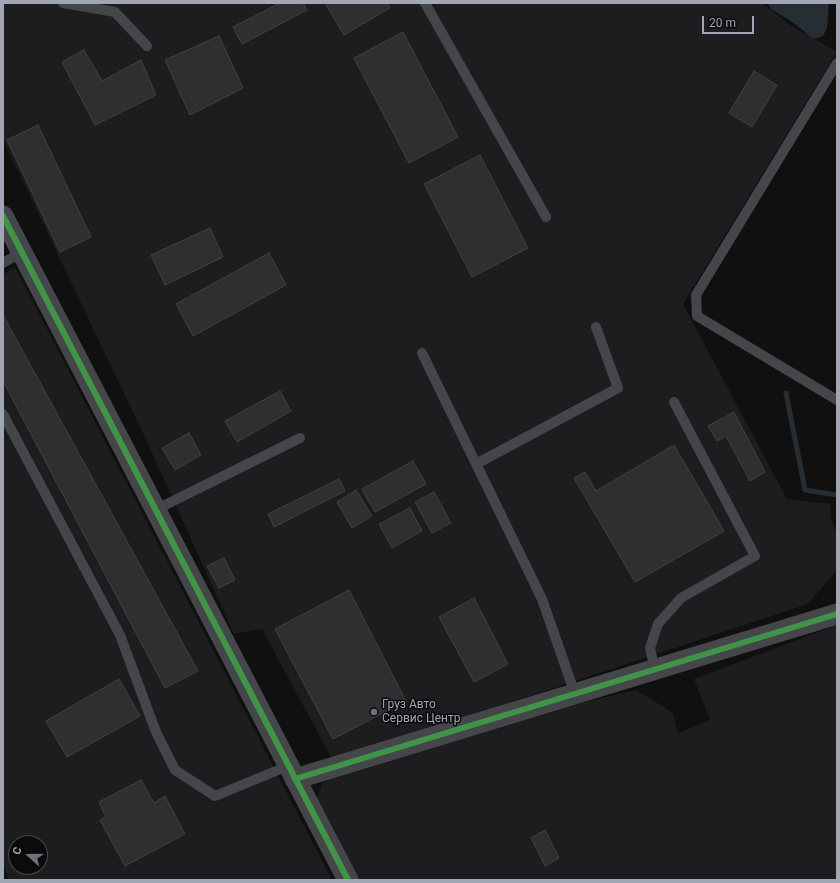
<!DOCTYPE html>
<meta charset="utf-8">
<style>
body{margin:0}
#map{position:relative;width:840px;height:883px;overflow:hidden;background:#101011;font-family:Roboto,sans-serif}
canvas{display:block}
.frame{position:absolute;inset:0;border:4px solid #a0a6b3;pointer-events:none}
.north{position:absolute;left:8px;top:835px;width:40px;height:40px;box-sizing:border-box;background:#0b0b0c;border:1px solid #47494f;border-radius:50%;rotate:291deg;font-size:11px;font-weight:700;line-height:16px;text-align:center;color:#a0a6b3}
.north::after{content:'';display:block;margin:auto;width:14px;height:18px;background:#6e727a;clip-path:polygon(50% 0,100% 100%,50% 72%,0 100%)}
.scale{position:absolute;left:702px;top:16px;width:52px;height:18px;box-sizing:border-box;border:2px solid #a0a6b3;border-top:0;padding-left:5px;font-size:12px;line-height:14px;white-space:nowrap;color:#a0a6b3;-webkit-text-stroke:3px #0b0b0c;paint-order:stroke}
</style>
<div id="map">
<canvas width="840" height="883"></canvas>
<div class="frame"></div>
<div class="north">С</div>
<div class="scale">20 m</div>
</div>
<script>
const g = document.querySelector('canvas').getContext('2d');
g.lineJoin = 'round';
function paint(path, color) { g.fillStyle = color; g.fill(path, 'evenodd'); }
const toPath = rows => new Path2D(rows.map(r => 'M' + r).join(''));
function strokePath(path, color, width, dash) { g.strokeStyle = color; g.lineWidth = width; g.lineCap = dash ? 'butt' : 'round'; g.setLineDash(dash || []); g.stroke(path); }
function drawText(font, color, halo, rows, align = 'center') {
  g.font = font + ' Roboto,sans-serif'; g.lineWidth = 3; g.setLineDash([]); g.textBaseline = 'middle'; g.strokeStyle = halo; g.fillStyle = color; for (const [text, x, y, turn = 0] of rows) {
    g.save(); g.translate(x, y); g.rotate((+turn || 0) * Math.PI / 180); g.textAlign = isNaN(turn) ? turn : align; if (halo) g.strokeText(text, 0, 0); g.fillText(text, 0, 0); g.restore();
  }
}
const built = toPath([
 [3,3,762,3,790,25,837,52,683,304,787,499,830,504,831,519,837,535,837,570,808,604,333,761,262,629,234,634,148,444,3,139],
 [15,267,332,880,9,880,3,864,3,275],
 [16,843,40,843,40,867,16,867],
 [837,625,837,880,357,880,316,800,323,782,489,725,636,690,672,712,678,733,710,720,694,679]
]);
const water = toPath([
 [767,3,829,3,827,28,823,36,813,39,794,23,771,9]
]);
const stream = toPath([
 [786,393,805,490,837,495]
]);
const building = toPath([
 [280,3,303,3,307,10,242,44,233,27,280,3],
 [325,3,387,3,390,8,344,35,325,3],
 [403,32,458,137,409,163,354,58,403,32],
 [219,36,243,88,190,115,165,60,219,36],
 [84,50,102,81,141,60,156,95,95,125,62,62,84,50],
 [754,71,777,85,752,127,729,113,754,71],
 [38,125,91,237,60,252,7,140,38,125],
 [480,155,528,248,472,277,424,184,480,155],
 [210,228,223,257,165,285,151,255,210,228],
 [269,253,286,285,193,336,176,304,269,253],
 [3,315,198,671,165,688,3,381,3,315],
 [280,391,291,411,237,442,225,421,280,391],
 [734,412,765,472,750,481,726,436,717,441,708,426,734,412],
 [189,433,201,455,175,470,162,448,189,433],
 [674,445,724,531,635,582,574,478,585,472,596,491,674,445],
 [413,461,426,484,375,512,362,489,413,461],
 [339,479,345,491,274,527,268,514,339,479],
 [356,490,372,516,352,528,337,502,356,490],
 [434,492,451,523,432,533,415,502,434,492],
 [410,508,422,531,392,548,379,524,410,508],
 [224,558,235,580,219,588,207,566,224,558],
 [349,590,406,701,333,739,275,629,349,590],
 [474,598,508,664,474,682,439,617,474,598],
 [119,679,140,716,67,757,46,721,119,679],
 [141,780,154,803,165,796,185,834,125,866,100,820,106,817,99,802,141,780],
 [545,830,559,858,545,866,531,838,545,830]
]);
const lane = toPath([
 [63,3,115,12,147,46],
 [425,3,546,217],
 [837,63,696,295,697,316,837,400],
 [3,263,22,252],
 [422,353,542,599,575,694],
 [3,414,120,635,156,732,175,770,215,796,288,766],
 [476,464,618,388,596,327],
 [155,510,300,438],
 [655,670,650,648,658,624,681,598,755,556,674,402]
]);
const street = toPath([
 [3,216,348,880],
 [295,779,837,614]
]);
const cycleway = toPath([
 [3,216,348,880],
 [295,779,837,614]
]);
const markers = [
 [374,712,4,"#6e727a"]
];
const poiNames = [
 ["Груз Авто",382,705],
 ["Сервис Центр",382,719]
];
paint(built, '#1d1d1f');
paint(water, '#262e34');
strokePath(stream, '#262e34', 5);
paint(building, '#2f2f31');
strokePath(building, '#3f4145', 1);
strokePath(lane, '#45464a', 10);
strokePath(street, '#45464a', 21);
strokePath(cycleway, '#419447', 6);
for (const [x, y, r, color] of markers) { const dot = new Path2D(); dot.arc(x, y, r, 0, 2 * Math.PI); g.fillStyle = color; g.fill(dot); strokePath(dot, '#0b0b0c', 1.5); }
drawText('12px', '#a0a6b3', '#0b0b0c', poiNames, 'left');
</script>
